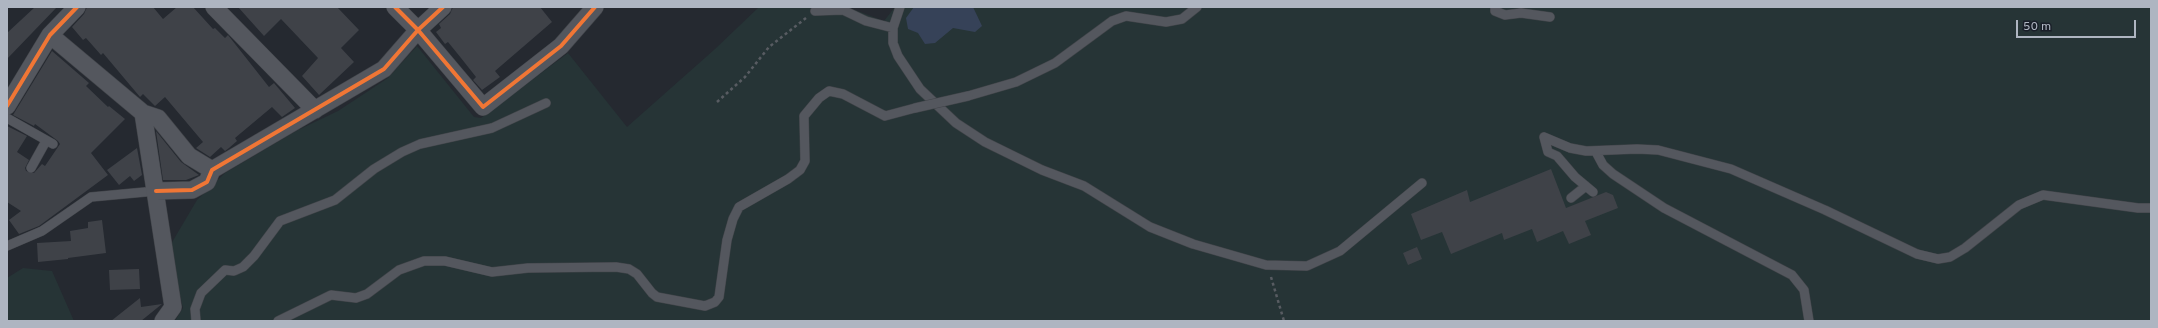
<!DOCTYPE html>
<style>
body{margin:0}
#map{position:relative;width:2158px;height:328px;overflow:hidden;background:#252930;font-family:Overpass,sans-serif}
canvas{display:block}
.frame{position:absolute;inset:0;border:8px solid #aeb5c1;pointer-events:none}
.scale{position:absolute;left:2016px;top:20px;width:120px;height:18px;box-sizing:border-box;border:2px solid #aeb5c1;border-top:0;padding-left:5px;font-size:12px;line-height:14px;white-space:nowrap;color:#aeb5c1;-webkit-text-stroke:3px #1a1f29;paint-order:stroke}
</style>
<div id="map">
<canvas width="2158" height="328"></canvas>
<div class="frame"></div>
<div class="scale">50 m</div>
</div>
<script>
const g = document.querySelector('canvas').getContext('2d');
g.lineJoin = 'round';
function paint(path, color) { g.fillStyle = color; g.fill(path, 'evenodd'); }
const toPath = rows => new Path2D(rows.map(r => 'M' + r).join(''));
function strokePath(path, color, width, dash) { g.strokeStyle = color; g.lineWidth = width; g.lineCap = dash ? 'butt' : 'round'; g.setLineDash(dash || []); g.stroke(path); }
const green = toPath([
 [759,7,847,7,884,21,895,7,2151,7,2151,321,175,321,183,308,176,280,171,244,197,200,225,173,296,131,338,111,388,78,417,46,474,117,481,118,568,53,627,127,715,49],
 [23,268,52,271,74,321,7,321,7,278]
]);
const water = toPath([
 [914,7,973,7,982,26,975,32,953,28,935,43,925,44,918,33,908,29,906,18]
]);
const building = toPath([
 [35,7,57,7,7,59,7,33],
 [87,7,153,7,163,19,177,7,193,7,213,29,215,28,225,38,228,35,269,87,274,83,295,108,282,117,272,107,235,138,237,141,229,148,225,151,221,147,210,157,196,148,203,142,165,97,155,106,143,94,140,97,103,53,101,55,86,38,83,40,72,27,84,14],
 [238,7,337,7,359,30,341,48,354,62,319,95,302,76,318,58,281,19,264,36],
 [453,7,540,7,552,22,495,71,500,77,482,90,473,80,476,77,461,58,448,42,445,44,436,32,441,28,439,24,450,14],
 [52,51,89,83,86,86,108,107,109,106,125,119,91,153,108,175,39,226,19,234,9,220,21,211,7,202,7,126,27,136,17,152,29,160,25,168,26,171,34,173,42,164,45,166,60,144,58,141,35,124,34,126,13,115],
 [156,131,181,162,199,175,186,180,163,180],
 [137,148,142,175,134,181,130,176,119,185,107,170],
 [1551,169,1566,208,1606,192,1613,195,1618,208,1585,221,1591,235,1569,244,1563,231,1537,242,1532,229,1504,240,1502,233,1451,254,1442,232,1421,240,1411,214,1467,190,1470,202],
 [102,220,106,253,68,258,68,259,38,262,37,243,71,241,70,231,88,228,88,222],
 [1417,247,1422,259,1408,265,1403,253],
 [139,269,140,289,110,290,109,270],
 [140,298,141,307,162,304,141,321,111,321]
]);
const path = toPath([
 [717,102,745,77,769,47,806,18],
 [1271,277,1284,321]
]);
const lane = toPath([
 [900,7,893,28,893,43,898,56,920,89,956,123,985,142,1042,170,1084,186,1150,227,1193,244,1266,265,1307,266,1340,251,1422,183],
 [1495,7,1495,11,1505,15,1521,13,1550,17],
 [815,11,843,10,866,21,893,28],
 [968,96,1016,82,1055,63,1112,21,1126,16,1166,22,1182,19,1197,7],
 [7,118,53,144],
 [1544,137,1570,148,1586,151,1637,149,1658,150,1731,169,1825,210,1917,254,1938,259,1950,257,1965,248,2019,205,2043,195,2138,208,2151,208],
 [1544,137,1548,152,1557,156,1575,177,1593,192],
 [1596,152,1603,165,1613,174,1664,208,1792,275,1804,290,1809,321],
 [31,168,46,141],
 [1571,198,1586,186],
 [7,246,42,231,91,197,156,191],
 [196,321,195,309,201,293,225,270,234,271,243,267,254,256,280,221,335,200,374,169,402,152,420,144,492,128,546,103],
 [278,321,331,295,356,298,367,294,399,270,424,261,445,261,492,272,528,268,616,267,629,269,637,274,652,293,657,297,705,306,715,302,719,297,727,240,733,219,739,207,788,179,800,170,805,161,804,116,819,98,829,91,843,94,885,116,915,108]
]);
const street = toPath([
 [214,7,315,110],
 [443,7,418,30,483,107,561,46,595,7],
 [50,35,143,113,173,307,163,321],
 [7,106,50,35,77,7],
 [143,113,158,118,189,156,212,170],
 [156,191,192,190,207,182,212,170,384,69,418,30,395,7]
]);
const laneBridge = toPath([
 [915,108,968,96]
]);
const cycleway = toPath([
 [443,7,418,30,483,107,561,46,595,7],
 [7,106,50,35,77,7],
 [156,191,192,190,207,182,212,170,384,69,418,30,395,7]
]);
paint(green, '#263436');
paint(water, '#364258');
paint(building, '#3f4248');
strokePath(lane, '#414449', 10);
strokePath(street, '#414449', 18);
strokePath(path, '#585c62', 2.5, [3, 3]);
strokePath(lane, '#54575e', 9);
strokePath(street, '#54575e', 17);
strokePath(laneBridge, '#414449', 10, []);
strokePath(laneBridge, '#54575e', 9);
strokePath(cycleway, '#f07635', 4);
</script>
